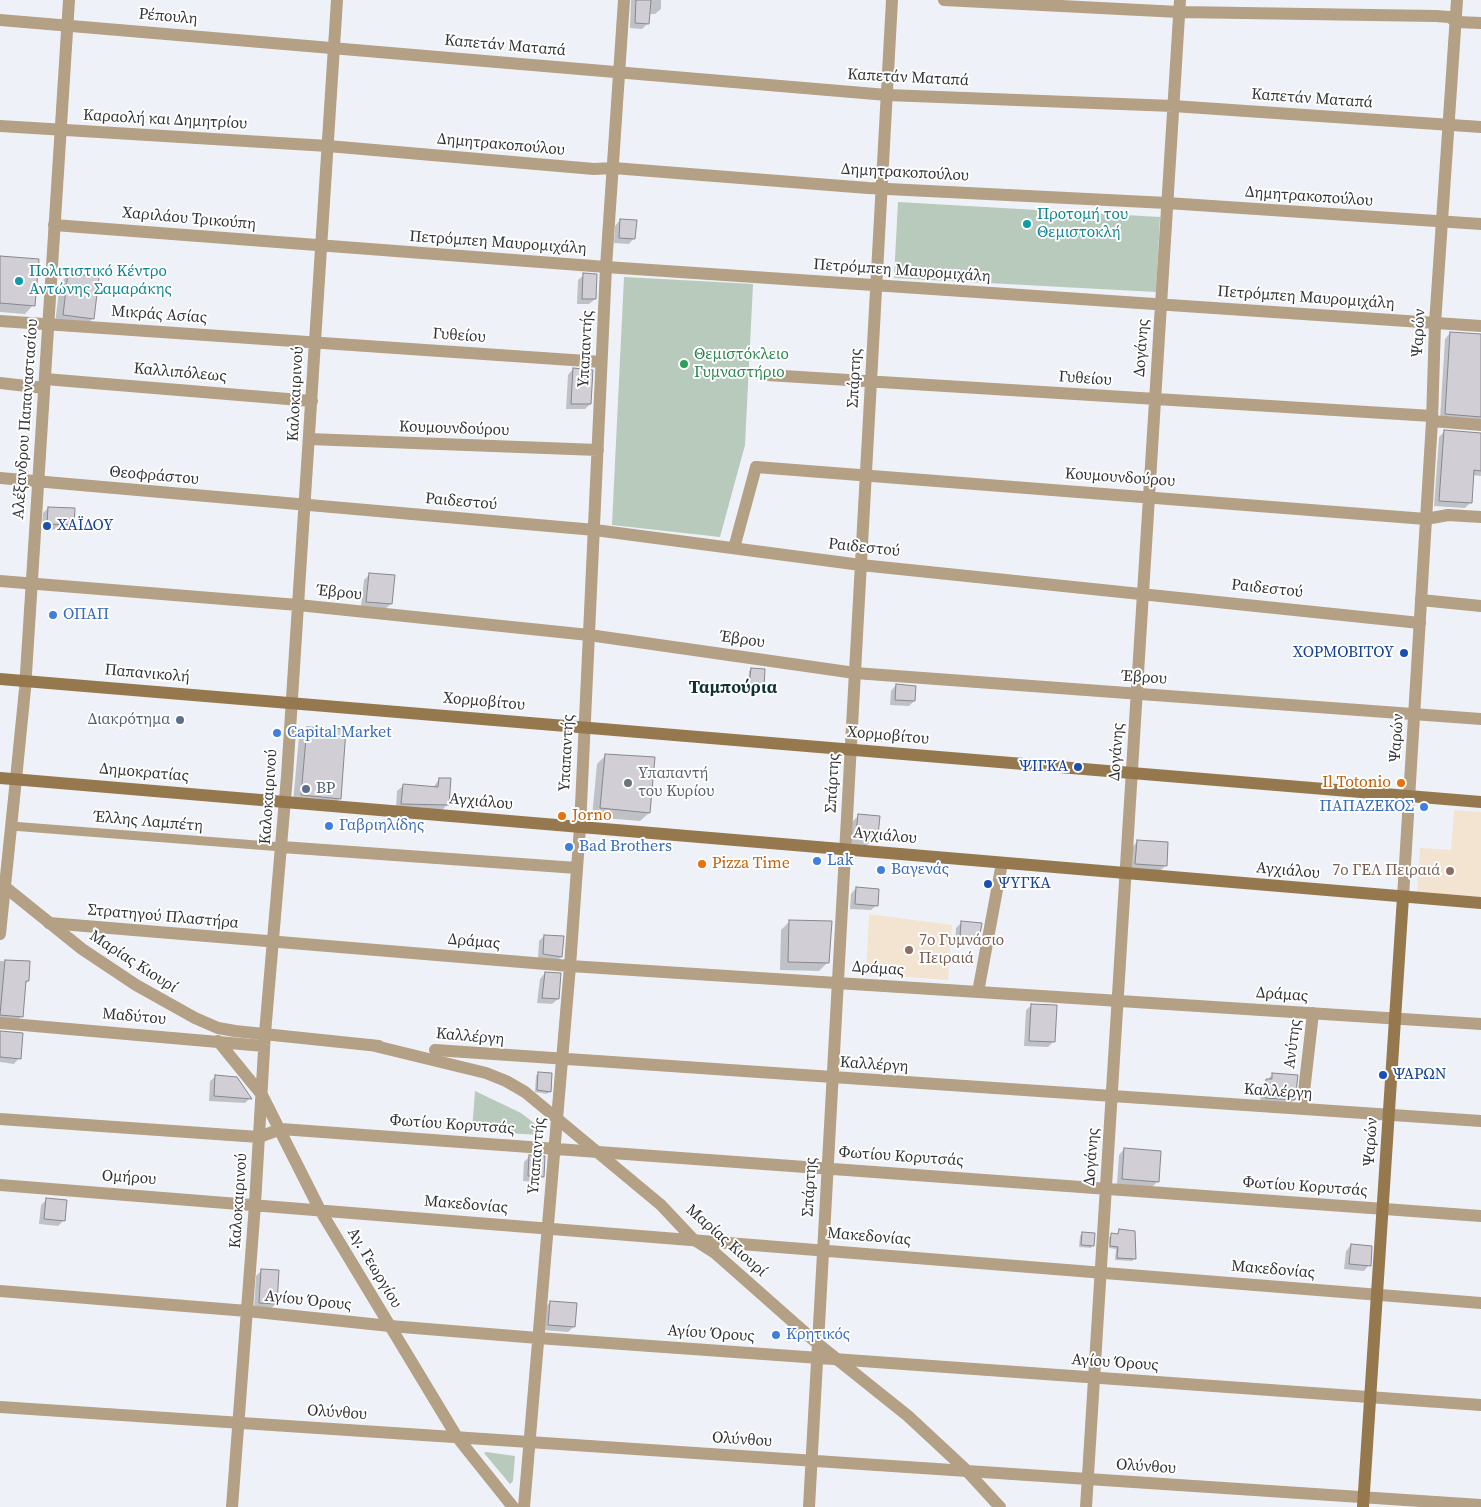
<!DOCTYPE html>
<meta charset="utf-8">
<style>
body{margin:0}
canvas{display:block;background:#eef1f7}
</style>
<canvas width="1481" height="1507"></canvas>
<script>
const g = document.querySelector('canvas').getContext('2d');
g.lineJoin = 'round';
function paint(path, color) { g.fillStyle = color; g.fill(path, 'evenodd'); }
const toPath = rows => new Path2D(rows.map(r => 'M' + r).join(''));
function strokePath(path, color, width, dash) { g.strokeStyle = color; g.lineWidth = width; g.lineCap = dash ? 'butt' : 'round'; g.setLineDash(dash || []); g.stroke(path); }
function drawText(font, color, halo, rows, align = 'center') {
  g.font = font + ' "Source Serif 4",serif'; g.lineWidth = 4; g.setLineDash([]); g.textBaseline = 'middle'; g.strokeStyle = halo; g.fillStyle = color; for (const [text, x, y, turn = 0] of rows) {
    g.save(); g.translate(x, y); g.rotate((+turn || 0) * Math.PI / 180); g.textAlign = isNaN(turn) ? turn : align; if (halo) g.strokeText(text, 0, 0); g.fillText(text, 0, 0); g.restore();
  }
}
const education = toPath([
 [1454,810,1481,812,1481,897,1417,892,1420,848,1451,850],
 [869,914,952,925,948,980,866,974]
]);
const green = toPath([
 [898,202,1160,217,1156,292,894,278],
 [624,277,753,284,745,445,720,537,612,525],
 [475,1091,521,1113,534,1123,541,1132,540,1135,472,1131],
 [486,1452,515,1456,513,1481,510,1484,484,1453]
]);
const shadow = toPath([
 [631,0,661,0,661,9,655,14,649,14,648,23,642,29,630,28],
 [620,220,634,238,629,244,614,243,615,226],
 [0,257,33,305,25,314,0,312],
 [68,275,93,318,84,327,55,323,60,283],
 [584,275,595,299,589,304,577,304,578,280],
 [1450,333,1481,335,1481,425,1440,419,1445,339],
 [573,369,590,404,585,409,566,409,568,375],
 [1445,431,1481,434,1481,476,1472,475,1471,502,1465,508,1434,506,1439,437],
 [48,508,72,525,67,530,42,529,43,513],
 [370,574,391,604,385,609,361,607,364,580],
 [751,669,763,686,760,689,748,688,749,671],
 [896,685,914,701,909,706,890,705,891,691],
 [307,728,340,798,332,807,293,803,299,736],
 [605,756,649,813,640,821,592,817,597,764],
 [439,779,448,804,442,810,396,809,397,791,403,786,433,788],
 [858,816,877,835,860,852,841,833],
 [1138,841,1165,866,1160,871,1130,869,1132,847],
 [856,888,877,905,871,910,850,909,851,894],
 [790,921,828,962,819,971,780,970,781,930],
 [962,922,978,939,973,945,955,943,956,928],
 [544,936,561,957,556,962,538,960,539,941],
 [0,961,29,962,28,981,24,985,22,1016,16,1022,0,1020],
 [545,973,558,999,552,1004,537,1003,540,979],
 [1032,1005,1054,1041,1048,1047,1024,1046,1026,1010],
 [0,1031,19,1058,14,1064,0,1062],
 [538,1073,550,1091,547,1094,535,1092,536,1076],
 [1273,1074,1294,1100,1288,1105,1260,1103,1261,1086],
 [216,1076,250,1098,245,1103,209,1101,210,1081],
 [1124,1149,1158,1181,1152,1187,1117,1184,1119,1155],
 [530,1156,543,1176,537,1182,523,1181,524,1162],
 [47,1199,64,1220,58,1226,39,1224,41,1205],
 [1119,1231,1134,1232,1134,1259,1132,1261,1115,1260,1116,1249,1109,1248,1109,1237,1117,1235],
 [1082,1233,1093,1245,1091,1248,1079,1247,1080,1236],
 [1351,1245,1369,1265,1364,1271,1344,1269,1346,1251],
 [262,1270,276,1304,270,1309,254,1308,256,1276],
 [550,1302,574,1326,568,1332,543,1330,545,1308]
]);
const building = toPath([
 [636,0,651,0,649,24,635,23,636,0],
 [620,219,637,220,635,239,619,238,620,219],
 [0,256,39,259,35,306,0,303,0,256],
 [68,273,99,277,94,319,63,315,68,273],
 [583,273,597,274,596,299,582,299,583,273],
 [1450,332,1481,334,1481,417,1445,414,1450,332],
 [573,368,593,370,591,404,571,404,573,368],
 [1444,430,1481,433,1481,471,1474,470,1472,503,1439,501,1444,430],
 [48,507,75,508,74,525,47,524,48,507],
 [369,573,395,575,392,604,366,602,369,573],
 [751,668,765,669,764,687,749,686,751,668],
 [896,684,916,686,915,701,895,700,896,684],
 [307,727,346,729,341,799,301,795,307,727],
 [605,754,655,757,650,813,600,808,605,754],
 [439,778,451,778,449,805,401,804,403,784,438,787,439,778],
 [858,814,880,816,878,835,856,833,858,814],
 [1137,840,1168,842,1167,866,1135,864,1137,840],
 [856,887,879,889,878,906,855,904,856,887],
 [789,920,832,921,829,963,788,962,789,920],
 [961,921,982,923,979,940,960,938,961,921],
 [544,935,564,936,562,957,543,954,544,935],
 [5,960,30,961,29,981,26,981,23,1017,0,1015,5,960],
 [545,972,561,973,559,999,542,998,545,972],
 [1031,1004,1057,1005,1055,1042,1029,1041,1031,1004],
 [0,1031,23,1033,21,1059,0,1057,0,1031],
 [538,1072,552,1073,551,1092,537,1090,538,1072],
 [1272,1073,1298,1075,1295,1100,1265,1098,1266,1079,1272,1079,1272,1073],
 [215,1075,237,1077,252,1099,214,1096,215,1075],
 [1124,1148,1161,1151,1159,1182,1122,1179,1124,1148],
 [529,1155,545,1156,544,1177,528,1176,529,1155],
 [46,1198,67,1200,65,1221,44,1219,46,1198],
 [1119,1229,1135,1231,1136,1259,1117,1258,1118,1247,1110,1246,1111,1233,1118,1234,1119,1229],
 [1082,1232,1095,1233,1094,1246,1081,1245,1082,1232],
 [1351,1244,1372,1246,1371,1266,1349,1264,1351,1244],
 [261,1269,279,1270,277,1304,259,1303,261,1269],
 [550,1301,577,1303,575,1327,548,1325,550,1301]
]);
const service = toPath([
 [11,826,282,847]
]);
const pedestrian = toPath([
 [734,548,756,467],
 [0,883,82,949,136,985,195,1018,218,1028,235,1031,379,1046],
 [371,1045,486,1073,506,1081,525,1092,661,1205,693,1239,715,1253,818,1344,908,1416,965,1469,1000,1507]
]);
const minor = toPath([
 [944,0,1179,12,1436,16,1449,17,1457,22,1481,23],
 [0,20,887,95,1173,106,1481,127],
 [0,126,328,146,594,169,613,168,868,188,1167,203,1481,224],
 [54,225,606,267,1481,326],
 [0,321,601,362],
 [767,375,1432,416],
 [45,379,312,401],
 [0,383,44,388],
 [1432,421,1481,425],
 [309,439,598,450],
 [756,467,1426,519,1448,515,1481,517],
 [0,478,595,530,861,565,1420,623],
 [0,581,298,605,589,635,855,673,1481,719],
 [1421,600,1481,606],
 [282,847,577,868],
 [49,923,570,966,1481,1024],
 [0,934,16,779],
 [978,992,1002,863],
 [0,1023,264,1046],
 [218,1041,262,1095,320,1210,457,1437,513,1507],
 [435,1050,1481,1121],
 [1302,1109,1313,1013],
 [0,1119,259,1137,281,1129,1481,1216],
 [0,1185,1481,1303],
 [0,1291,247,1311,390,1326,538,1338,1481,1405],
 [0,1407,1481,1505],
 [232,1507,255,1204,265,1033,287,776,337,0],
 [524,1507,570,966,580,827,606,267,624,0],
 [809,1507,892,0],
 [1086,1507,1180,0]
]);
const tertiary = toPath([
 [16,779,25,689,69,0],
 [1403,897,1432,421,1435,324,1457,0]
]);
const secondary = toPath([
 [0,679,1481,802],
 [0,778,1481,903],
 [1363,1507,1403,897]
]);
const markers = [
 [1027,224,5,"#0f9aa8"],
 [19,281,5,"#0f9aa8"],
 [684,364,5,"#2e9e5b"],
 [47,526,5,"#1a4fb4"],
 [53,615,5,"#3f7fe0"],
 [1404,653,5,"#1a4fb4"],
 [180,720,5,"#5c6f8a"],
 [277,733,5,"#3f7fe0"],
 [1078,767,5,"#1a4fb4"],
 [628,783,5,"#6b7280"],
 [1401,783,5,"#e8710a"],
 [306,789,5,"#5c6f8a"],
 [1424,807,5,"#3f7fe0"],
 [562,816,5,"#e8710a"],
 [329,826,5,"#3f7fe0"],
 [569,847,5,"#3f7fe0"],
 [817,861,5,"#3f7fe0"],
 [702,864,5,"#e8710a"],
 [881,870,5,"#3f7fe0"],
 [1450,871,5,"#8d6e63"],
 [988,884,5,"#1a4fb4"],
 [909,950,5,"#8d6e63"],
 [1383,1075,5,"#1a4fb4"],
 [776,1335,5,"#3f7fe0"]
];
const streetNames = [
 ["Ρέπουλη",168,17,5],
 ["Καπετάν Ματαπά",505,46,5],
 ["Καπετάν Ματαπά",908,78,3],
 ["Καπετάν Ματαπά",1312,99,4],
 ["Καραολή και Δημητρίου",165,120,3],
 ["Δημητρακοπούλου",501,145,5],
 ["Δημητρακοπούλου",905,173,3],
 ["Δημητρακοπούλου",1309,197,4],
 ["Χαριλάου Τρικούπη",189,219,5],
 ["Πετρόμπεη Μαυρομιχάλη",498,243,4],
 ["Πετρόμπεη Μαυρομιχάλη",902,271,4],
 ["Πετρόμπεη Μαυρομιχάλη",1306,298,4],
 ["Μικράς Ασίας",159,315,4],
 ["Ψαρών",1419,333,-87],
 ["Γυθείου",459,336,4],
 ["Δογάνης",1142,348,-86],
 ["Υπαπαντής",586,349,-87],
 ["Καλλιπόλεως",180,373,5],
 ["Σπάρτης",855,378,-87],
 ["Γυθείου",1085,379,4],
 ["Καλοκαιρινού",296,394,-87],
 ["Αλέξανδρου Παπαναστασίου",26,419,-86],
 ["Κουμουνδούρου",454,429,2],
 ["Θεοφράστου",154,476,5],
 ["Κουμουνδούρου",1120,478,4],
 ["Ραιδεστού",461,502,5],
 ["Ραιδεστού",864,548,6],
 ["Ραιδεστού",1267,589,6],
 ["Έβρου",339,593,6],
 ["Έβρου",742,640,8],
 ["Παπανικολή",147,674,5],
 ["Έβρου",1144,678,4],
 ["Χορμοβίτου",484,702,5],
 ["Χορμοβίτου",888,736,5],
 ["Ψαρών",1397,738,-86],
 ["Δογάνης",1117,752,-86],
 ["Υπαπαντής",567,753,-87],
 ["Δημοκρατίας",144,773,5],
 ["Σπάρτης",833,783,-87],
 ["Καλοκαιρινού",269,797,-86],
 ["Αγχιάλου",481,802,5],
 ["Έλλης Λαμπέτη",148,822,5],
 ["Αγχιάλου",885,836,5],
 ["Αγχιάλου",1288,871,5],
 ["Στρατηγού Πλαστήρα",163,917,5],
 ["Δράμας",474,942,5],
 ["Μαρίας Κιουρί",133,962,33],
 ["Δράμας",878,969,4],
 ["Δράμας",1282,995,4],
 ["Μαδύτου",134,1017,5],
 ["Καλλέργη",470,1037,5],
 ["Ανύτης",1293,1044,-83],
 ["Καλλέργη",874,1065,4],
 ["Καλλέργη",1278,1092,4],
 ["Φωτίου Κορυτσάς",452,1125,4],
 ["Ψαρών",1371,1142,-86],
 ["Υπαπαντής",537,1156,-85],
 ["Φωτίου Κορυτσάς",901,1157,4],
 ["Δογάνης",1092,1157,-86],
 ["Ομήρου",129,1178,4],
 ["Σπάρτης",810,1187,-87],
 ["Φωτίου Κορυτσάς",1305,1187,4],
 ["Καλοκαιρινού",239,1201,-86],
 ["Μακεδονίας",466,1205,5],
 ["Μακεδονίας",869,1237,5],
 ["Μαρίας Κιουρί",726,1241,41],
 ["Αγ. Γεωργίου",374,1268,59],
 ["Μακεδονίας",1273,1270,5],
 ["Αγίου Όρους",308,1301,6],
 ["Αγίου Όρους",711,1334,4],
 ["Αγίου Όρους",1115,1363,4],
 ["Ολύνθου",337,1413,4],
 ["Ολύνθου",742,1440,4],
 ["Ολύνθου",1146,1467,4]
];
const cultureNames = [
 ["Προτομή του",1037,215],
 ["Θεμιστοκλή",1037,233],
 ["Πολιτιστικό Κέντρο",29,272],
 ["Αντώνης Σαμαράκης",29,290]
];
const leisureNames = [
 ["Θεμιστόκλειο",694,355],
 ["Γυμναστήριο",694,373]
];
const transitNames = [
 ["ΧΑΪΔΟΥ",57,526],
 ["ΧΟΡΜΟΒΙΤΟΥ",1394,653,"right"],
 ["ΨΙΓΚΑ",1068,767,"right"],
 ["ΨΥΓΚΑ",998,884],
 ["ΨΑΡΩΝ",1393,1075]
];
const shopNames = [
 ["ΟΠΑΠ",63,615],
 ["Capital Market",287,733],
 ["ΠΑΠΑΖΕΚΟΣ",1414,807,"right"],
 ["Γαβριηλίδης",339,826],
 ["Bad Brothers",579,847],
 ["Lak",827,861],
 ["Βαγενάς",891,870],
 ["Κρητικός",786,1335]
];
const serviceNames = [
 ["Διακρότημα",170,720],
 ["BP",316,789,"left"]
];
const worshipNames = [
 ["Υπαπαντή",638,774],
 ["του Κυρίου",638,792]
];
const foodNames = [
 ["Il Totonio",1391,783,"right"],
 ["Jorno",572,816],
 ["Pizza Time",712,864]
];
const educationNames = [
 ["7ο ΓΕΛ Πειραιά",1440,871],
 ["7ο Γυμνάσιο",919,941,"left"],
 ["Πειραιά",919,959,"left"]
];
const neighbourhoodNames = [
 ["Ταμπούρια",733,688]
];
paint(education, '#f3e4d1');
paint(green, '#b8cabc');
paint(shadow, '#0003');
paint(building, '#d1cfd5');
strokePath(building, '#89878d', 1);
strokePath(service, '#b4a084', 9);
strokePath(pedestrian, '#b4a084', 12);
strokePath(minor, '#b4a084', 12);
strokePath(tertiary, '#b4a084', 12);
strokePath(secondary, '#96784e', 12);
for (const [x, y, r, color] of markers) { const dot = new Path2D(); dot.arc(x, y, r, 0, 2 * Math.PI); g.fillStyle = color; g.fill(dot); strokePath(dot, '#fff', 2); }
drawText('16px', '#313235', '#fff', streetNames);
drawText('16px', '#0d838f', '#fff', cultureNames, 'left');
drawText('16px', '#27864d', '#fff', leisureNames, 'left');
drawText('16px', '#164399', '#fff', transitNames, 'left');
drawText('16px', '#366cbe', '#fff', shopNames, 'left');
drawText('16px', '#4e5e75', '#fff', serviceNames, 'right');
drawText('16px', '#5b616d', '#fff', worshipNames, 'left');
drawText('16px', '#c56008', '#fff', foodNames, 'left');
drawText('16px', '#785e54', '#fff', educationNames, 'right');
drawText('bold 18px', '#0f3037', '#fff', neighbourhoodNames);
</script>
